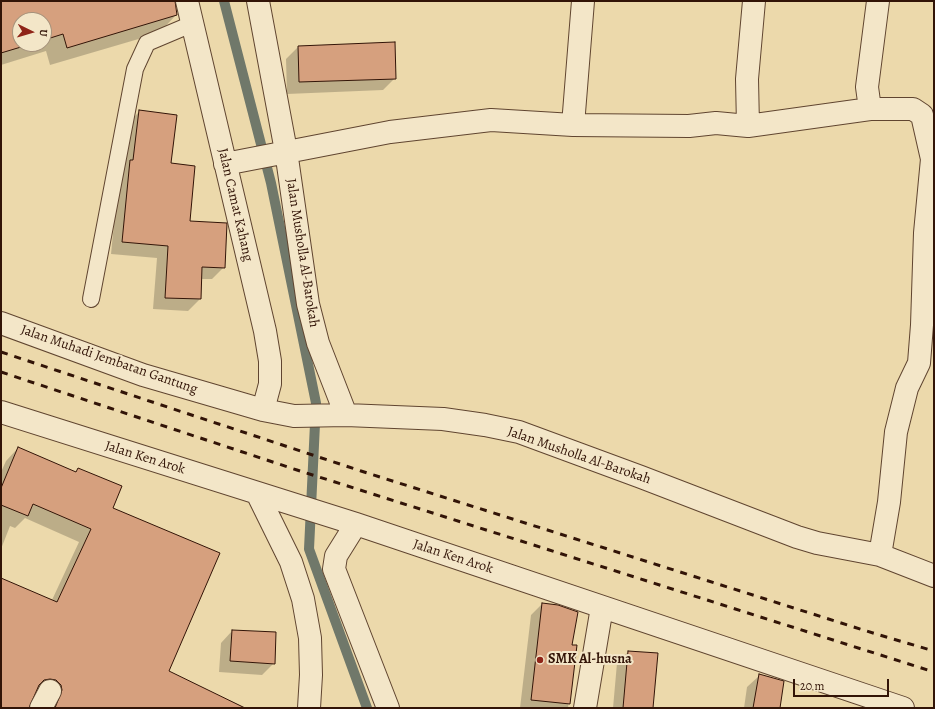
<!DOCTYPE html>
<style>
body{margin:0}
#map{position:relative;width:935px;height:709px;overflow:hidden;background:#ecd9ab;font-family:Alegreya,serif}
canvas{display:block}
.frame{position:absolute;inset:0;border:2px solid #321407;pointer-events:none}
.north{position:absolute;left:12px;top:12px;width:40px;height:40px;box-sizing:border-box;background:#f3e6c8;border:1px solid #a6927b;border-radius:50%;rotate:95deg;font-size:11px;font-weight:700;line-height:16px;text-align:center;color:#321407}
.north::after{content:'';display:block;margin:auto;width:14px;height:18px;background:#8f2418;clip-path:polygon(50% 0,100% 100%,50% 72%,0 100%)}
.scale{position:absolute;left:793px;top:679px;width:96px;height:18px;box-sizing:border-box;border:2px solid #321407;border-top:0;padding-left:5px;font-size:12px;line-height:14px;white-space:nowrap;color:#321407;-webkit-text-stroke:3px #f3e6c8;paint-order:stroke}
</style>
<div id="map">
<canvas width="935" height="709"></canvas>
<div class="frame"></div>
<div class="north">U</div>
<div class="scale">20 m</div>
</div>
<script>
const g = document.querySelector('canvas').getContext('2d');
g.lineJoin = 'round';
function paint(path, color) { g.fillStyle = color; g.fill(path, 'evenodd'); }
const toPath = rows => new Path2D(rows.map(r => 'M' + r).join(''));
function strokePath(path, color, width, dash) { g.strokeStyle = color; g.lineWidth = width; g.lineCap = dash ? 'butt' : 'round'; g.setLineDash(dash || []); g.stroke(path); }
function drawText(font, color, halo, rows, align = 'center') {
  g.font = font + ' Alegreya,serif'; g.lineWidth = 4; g.setLineDash([]); g.textBaseline = 'middle'; g.strokeStyle = halo; g.fillStyle = color; for (const [text, x, y, turn = 0] of rows) {
    g.save(); g.translate(x, y); g.rotate((+turn || 0) * Math.PI / 180); g.textAlign = isNaN(turn) ? turn : align; if (halo) g.strokeText(text, 0, 0); g.fillText(text, 0, 0); g.restore();
  }
}
const shadow = toPath([
 [1,1,174,1,176,15,159,33,50,65,46,51,1,65],
 [20,20,44,20,44,44,20,44],
 [298,47,395,78,383,90,287,94,286,59],
 [140,111,170,164,189,222,224,267,212,279,201,279,200,299,188,311,153,309,157,258,111,254,119,173,128,123],
 [18,448,75,473,78,469,112,509,162,668,227,701,229,700,246,708,49,708,43,692,36,691,28,708,1,708,1,579,52,600,79,542,25,518,15,528,10,526,1,549,1,472,6,461],
 [542,604,571,645,576,646,568,708,520,708,531,615],
 [232,631,274,663,262,675,219,672,221,643],
 [628,652,652,708,613,708,617,663],
 [759,676,779,708,744,708,747,687]
]);
const stream = toPath([
 [224,1,271,183,316,403,309,549,367,708]
]);
const building = toPath([
 [1,1,175,1,177,15,67,48,63,34,44,40,44,20,20,20,20,44,31,44,1,53,1,1],
 [395,42,396,79,299,82,298,46,395,42],
 [139,110,177,115,171,163,195,166,190,221,227,223,225,268,202,267,201,299,165,298,168,246,122,242,130,160,133,160,139,110],
 [18,447,76,472,78,468,122,486,113,508,220,553,169,671,245,708,55,708,62,690,61,685,56,680,50,679,44,680,39,685,29,708,1,708,1,578,57,602,91,529,33,504,28,516,1,505,1,488,18,447],
 [542,603,558,605,578,612,572,645,577,645,570,704,531,700,542,603],
 [232,630,276,632,275,664,230,661,232,630],
 [628,651,658,653,653,708,623,708,628,651],
 [759,674,784,681,780,708,753,708,759,674]
]);
const service = toPath([
 [91,299,135,69,147,43,192,24]
]);
const minor = toPath([
 [187,1,265,331,270,361,270,384,263,410],
 [258,1,286,151,308,304,318,343,346,415],
 [870,109,913,109,922,115,932,159,925,233,922,325,919,363,907,388,896,432,889,502,880,555],
 [573,125,583,1],
 [748,126,747,79,754,1],
 [225,164,390,132,491,120,573,125,689,126,716,123,748,126,870,109,867,87,878,1],
 [1,323,143,375,263,410,294,416,346,415,443,419,485,425,519,432,641,477,797,537,817,543,880,555,934,576],
 [1,412,356,524,903,708],
 [257,493,291,562,303,599,310,638,311,675,309,708],
 [356,524,336,556,334,569,388,708],
 [41,708,50,691],
 [585,708,602,607]
]);
const rail = toPath([
 [1,352,361,471,876,634,934,651],
 [1,372,297,470,934,672]
]);
const markers = [
 [540,660,4,"#8f2418"]
];
const streetNames = [
 ["Jalan Camat Kahang",235,205,77],
 ["Jalan Musholla Al-Barokah",302,253,81],
 ["Jalan Muhadi Jembatan Gantung",109,360,19],
 ["Jalan Musholla Al-Barokah",579,456,19],
 ["Jalan Ken Arok",145,458,17],
 ["Jalan Ken Arok",453,557,18]
];
const poiNames = [
 ["SMK Al-husna",548,660]
];
paint(shadow, '#0003');
strokePath(stream, '#70786a', 10);
paint(building, '#d6a07e');
strokePath(building, '#321407', 1);
strokePath(service, '#604530', 18);
strokePath(minor, '#604530', 24);
strokePath(service, '#f3e6c8', 16);
strokePath(minor, '#f3e6c8', 22);
strokePath(rail, '#321407', 3, [7, 7]);
for (const [x, y, r, color] of markers) { const dot = new Path2D(); dot.arc(x, y, r, 0, 2 * Math.PI); g.fillStyle = color; g.fill(dot); strokePath(dot, '#f3e6c8', 1.5); }
drawText('14px', '#321407', '#f3e6c8', streetNames);
drawText('bold 14px', '#321407', '#f3e6c8', poiNames, 'left');
</script>
